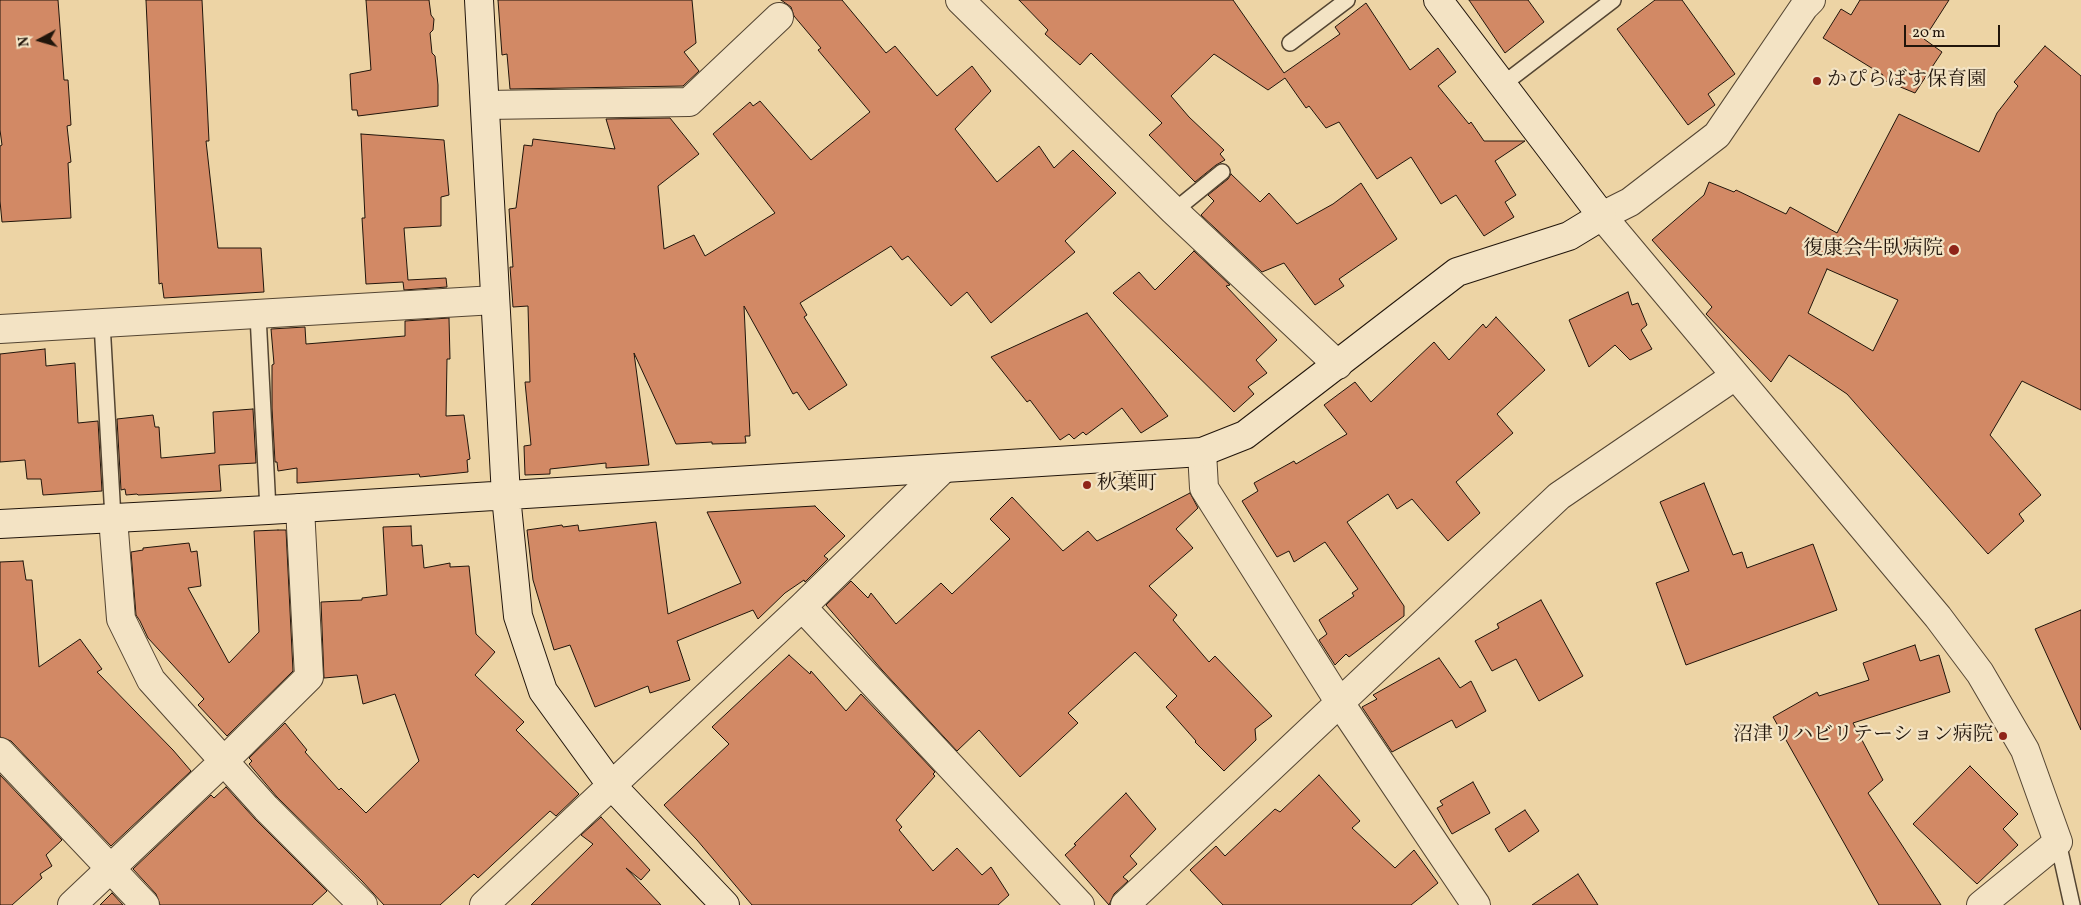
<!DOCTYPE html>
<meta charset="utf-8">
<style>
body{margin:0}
#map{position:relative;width:2081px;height:905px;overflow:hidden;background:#edd4a5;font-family:Vollkorn,serif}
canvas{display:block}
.north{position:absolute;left:15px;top:15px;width:50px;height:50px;-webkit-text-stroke:4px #f3e3c4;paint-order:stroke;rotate:264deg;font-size:14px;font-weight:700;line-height:20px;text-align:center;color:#21150b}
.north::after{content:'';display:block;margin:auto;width:18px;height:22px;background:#21150b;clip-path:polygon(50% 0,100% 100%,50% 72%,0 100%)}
.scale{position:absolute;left:1904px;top:25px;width:96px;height:22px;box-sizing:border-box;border:2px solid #21150b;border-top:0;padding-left:6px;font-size:15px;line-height:18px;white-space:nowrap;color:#21150b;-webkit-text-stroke:4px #f3e3c4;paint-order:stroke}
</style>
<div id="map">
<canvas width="2081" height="905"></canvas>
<div class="north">N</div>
<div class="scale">20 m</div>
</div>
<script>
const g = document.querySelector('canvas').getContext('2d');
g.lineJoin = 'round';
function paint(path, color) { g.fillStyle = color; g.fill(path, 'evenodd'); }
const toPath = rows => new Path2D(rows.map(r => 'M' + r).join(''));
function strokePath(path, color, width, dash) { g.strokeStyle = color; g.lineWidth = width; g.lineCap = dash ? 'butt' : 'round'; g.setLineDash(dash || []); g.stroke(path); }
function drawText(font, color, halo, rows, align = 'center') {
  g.font = font + ' Vollkorn,"Noto Serif JP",serif'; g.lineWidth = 4.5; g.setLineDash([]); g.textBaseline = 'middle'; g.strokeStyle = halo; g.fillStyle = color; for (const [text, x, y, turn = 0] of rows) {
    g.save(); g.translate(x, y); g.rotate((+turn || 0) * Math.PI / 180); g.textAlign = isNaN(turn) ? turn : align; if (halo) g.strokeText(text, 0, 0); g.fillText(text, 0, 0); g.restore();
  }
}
const building = toPath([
 [0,0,58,0,64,80,68,80,71,125,67,126,71,162,68,163,71,218,2,222,0,201,0,146,2,145,0,130,0,0],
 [146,0,202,0,209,141,206,141,218,248,261,248,264,292,164,298,162,283,159,284,146,0],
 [366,0,429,0,431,15,434,19,433,30,430,33,432,53,435,56,438,85,438,106,358,116,357,110,352,110,350,74,371,70,366,0],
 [498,0,692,0,696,43,684,52,699,71,683,86,510,89,507,54,502,55,498,0],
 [781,0,842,0,886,53,895,46,937,96,972,66,991,91,955,129,997,182,1039,146,1054,168,1073,150,1116,193,1065,241,1075,252,991,323,967,292,951,306,908,256,902,260,891,246,800,303,807,315,804,317,847,385,809,410,797,392,793,394,744,306,750,436,745,436,746,443,712,444,712,442,676,444,634,353,649,465,606,468,606,463,550,469,550,474,525,475,524,446,531,445,525,382,530,382,528,306,513,307,510,267,513,267,509,209,516,208,524,145,532,146,533,139,615,149,606,119,670,118,699,154,658,186,664,249,694,235,705,256,775,213,713,134,750,102,753,106,760,101,811,160,870,112,818,50,821,48,794,16,791,7,781,0],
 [1019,0,1233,0,1284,73,1340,34,1335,27,1366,3,1410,70,1438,48,1456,72,1438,86,1469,124,1471,122,1484,141,1525,141,1495,161,1516,195,1505,202,1514,217,1484,236,1456,195,1441,204,1411,157,1377,179,1339,122,1326,128,1309,106,1306,108,1285,78,1268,90,1214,54,1171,96,1189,117,1224,150,1220,154,1225,160,1216,165,1195,182,1149,135,1162,123,1091,53,1080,65,1045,34,1048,30,1019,0],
 [1469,0,1528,0,1544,22,1505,53,1469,0],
 [1655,0,1682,0,1735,74,1708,94,1715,105,1688,125,1617,29,1655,0],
 [1860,0,1949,0,1924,39,1942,52,1915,93,1881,79,1883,75,1823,38,1841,9,1851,15,1860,0],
 [2045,46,2081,76,2081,410,2022,381,1990,435,2041,495,2019,514,2024,521,1988,554,1847,394,1789,355,1771,382,1706,314,1712,307,1652,240,1704,195,1709,182,1734,192,1736,190,1786,214,1790,207,1837,233,1899,114,1979,152,1997,113,2018,86,2014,82,2045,46],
 [1827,269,1898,300,1873,351,1808,313,1827,269],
 [361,134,444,140,449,195,441,197,441,226,404,228,408,280,446,278,447,287,404,290,403,282,366,284,362,218,365,218,361,134],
 [1231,174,1260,202,1269,193,1297,224,1333,204,1361,183,1397,239,1339,279,1344,286,1315,305,1284,263,1262,272,1201,215,1214,201,1208,195,1228,179,1231,174],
 [1194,251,1230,285,1226,286,1277,340,1256,360,1267,373,1248,387,1254,394,1234,412,1113,293,1139,272,1155,290,1194,251],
 [1628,292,1632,305,1638,303,1647,325,1641,330,1652,349,1630,360,1615,345,1589,367,1569,320,1628,292],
 [1087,313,1168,416,1141,433,1122,408,1086,435,1083,432,1074,439,1069,434,1060,440,1030,400,1027,402,991,357,1087,313],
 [1496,317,1545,370,1497,414,1513,433,1456,482,1480,513,1448,541,1412,499,1397,509,1388,494,1347,522,1404,606,1404,616,1349,657,1346,654,1335,665,1319,640,1327,634,1319,620,1354,596,1352,593,1358,589,1325,542,1294,562,1289,551,1277,557,1242,501,1258,491,1254,483,1294,461,1296,464,1347,434,1324,405,1355,382,1371,402,1434,342,1449,360,1483,324,1486,328,1496,317],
 [449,318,450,359,447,359,446,416,464,415,470,459,467,460,468,472,420,477,419,474,297,483,297,468,278,471,277,462,275,462,272,408,272,365,274,364,271,329,305,327,306,344,405,336,405,321,449,318],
 [45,349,46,366,75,363,78,423,98,421,102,491,43,495,41,479,27,479,25,460,0,462,0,354,45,349],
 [253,409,256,463,219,465,221,491,138,495,137,494,126,495,125,489,121,490,117,419,153,415,155,427,159,427,161,458,215,453,213,412,253,409],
 [1704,483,1733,555,1742,552,1747,568,1813,544,1837,610,1686,665,1656,583,1689,571,1660,502,1704,483],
 [1190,493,1198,508,1176,529,1193,548,1149,586,1177,615,1173,620,1209,662,1215,656,1272,716,1255,729,1256,740,1224,771,1195,742,1196,741,1166,707,1177,696,1135,652,1068,713,1078,723,1020,777,979,730,957,751,882,670,826,605,851,581,868,598,871,593,896,624,941,583,952,594,1010,539,990,519,1012,497,1063,551,1088,531,1097,541,1190,493],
 [815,506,845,536,824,556,828,559,805,582,804,580,785,593,758,619,753,610,677,641,690,680,650,693,648,686,595,707,570,645,554,650,533,580,527,530,562,525,563,527,578,525,579,531,656,522,668,614,741,583,707,512,815,506],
 [411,526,412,546,422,545,424,568,450,563,450,567,469,566,476,634,495,652,475,675,524,722,516,730,579,794,556,816,550,811,478,878,474,874,440,905,384,905,362,881,277,797,249,764,252,761,249,758,285,723,307,750,305,752,339,790,341,788,366,813,419,761,395,694,363,704,357,675,324,678,321,602,362,600,362,598,387,595,383,527,411,526],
 [278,530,286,530,293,671,227,736,198,705,204,699,148,638,140,621,136,615,131,552,143,550,143,548,189,543,191,552,197,551,201,586,188,588,229,663,259,632,254,531,278,530],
 [23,561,26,580,32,580,39,667,80,639,102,669,97,672,173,750,191,771,111,846,11,741,0,737,0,562,23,561],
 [1541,600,1583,676,1539,701,1516,659,1492,671,1475,641,1499,628,1497,624,1541,600],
 [2081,610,2081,730,2035,629,2081,610],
 [1915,645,1920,661,1939,655,1950,692,1853,723,1883,780,1868,793,1941,905,1879,905,1773,717,1817,692,1819,696,1869,680,1863,663,1915,645],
 [789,655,810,674,811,671,846,711,861,694,935,772,933,774,935,776,896,820,902,827,899,830,933,871,957,848,982,875,991,867,1009,895,998,905,752,905,697,840,664,805,729,744,712,727,789,655],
 [1439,658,1460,688,1471,681,1486,711,1456,728,1452,720,1392,752,1362,707,1377,699,1373,695,1439,658],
 [1970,766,2018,814,2003,829,2018,845,1977,884,1913,824,1970,766],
 [0,775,62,840,46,855,52,866,40,874,42,878,12,905,0,905,0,775],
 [1319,775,1360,821,1352,828,1395,868,1414,850,1438,883,1411,905,1223,905,1190,870,1216,846,1225,856,1275,809,1280,812,1319,775],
 [1473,782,1490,813,1452,834,1437,808,1443,805,1440,801,1473,782],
 [226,787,255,819,327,891,312,905,160,905,156,894,133,869,211,795,214,798,226,787],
 [1126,793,1156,829,1130,856,1137,864,1123,877,1128,881,1114,894,1109,905,1065,855,1076,845,1074,844,1126,793],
 [1525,810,1539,831,1509,852,1495,829,1525,810],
 [601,817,650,870,641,880,626,868,661,905,531,905,593,844,581,835,601,817],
 [1578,874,1598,905,1532,905,1578,874],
 [112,893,123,905,100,905,112,893]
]);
const lane = toPath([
 [1290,43,1347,0],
 [1502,85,1613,0],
 [1174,211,1222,172],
 [258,315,268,510],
 [102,323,113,518],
 [2058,842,2072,905]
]);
const street = toPath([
 [960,0,1173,210,1338,365],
 [1811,0,1804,7,1717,135,1630,202,1602,216,1938,617,1980,673,2025,750,2058,842,1981,905],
 [485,105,689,102,779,17],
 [0,329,495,300],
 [1202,452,1204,488,1340,703,1476,905],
 [113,518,121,619,151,680,266,808,363,905],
 [802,607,1080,905],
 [0,752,145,905],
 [72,905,223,762,309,677,300,508],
 [484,905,802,607,943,469],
 [1125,905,1559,496,1735,376]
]);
const secondary = toPath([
 [479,0,506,496,518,616,543,691,612,786,725,905],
 [0,524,268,510,1202,452,1245,435,1457,272,1569,236,1602,216,1438,0]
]);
const markers = [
 [1817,81,5,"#8f2418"],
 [1954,250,6,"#8f2418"],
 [1087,485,5,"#8f2418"],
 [2003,736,5,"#8f2418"]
];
const poiNames = [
 ["かぴらばす保育園",1827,81],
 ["復康会牛臥病院",1943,250,"right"],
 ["秋葉町",1097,485],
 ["沼津リハビリテーション病院",1993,736,"right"]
];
paint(building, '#d28965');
strokePath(building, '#21150b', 1);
strokePath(lane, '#544532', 18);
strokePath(street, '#544532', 30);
strokePath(secondary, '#21150b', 30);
strokePath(lane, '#f3e3c4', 15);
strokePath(street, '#f3e3c4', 28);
strokePath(secondary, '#f3e3c4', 28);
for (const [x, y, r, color] of markers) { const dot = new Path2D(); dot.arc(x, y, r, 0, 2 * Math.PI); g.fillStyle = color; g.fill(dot); strokePath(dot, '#f3e3c4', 2); }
drawText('20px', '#21150b', '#f3e3c4', poiNames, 'left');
</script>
